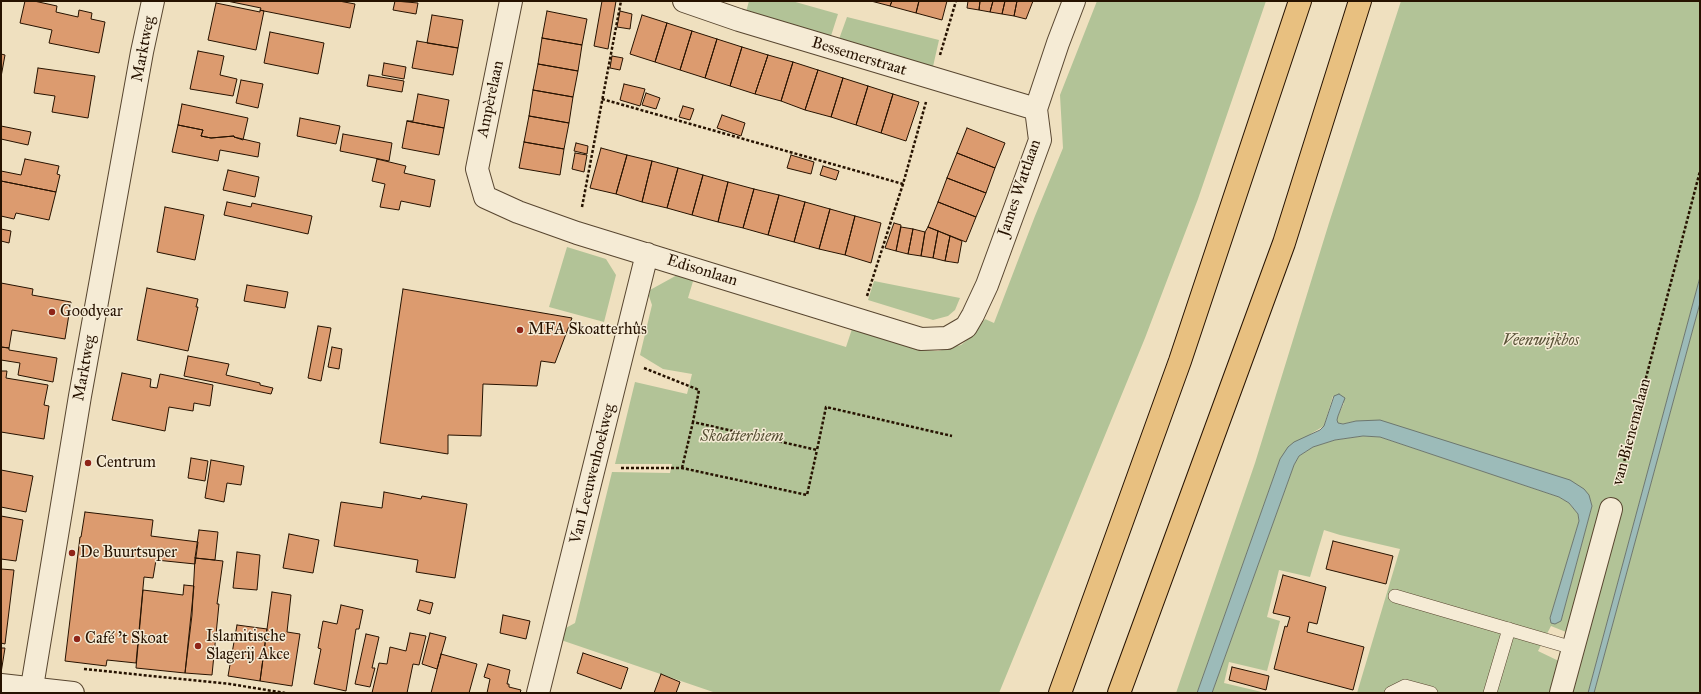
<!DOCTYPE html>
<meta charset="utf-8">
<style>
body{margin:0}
#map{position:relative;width:1701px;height:694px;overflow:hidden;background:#efe0bf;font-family:"IM FELL Great Primer",serif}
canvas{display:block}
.frame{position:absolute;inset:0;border:2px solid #261200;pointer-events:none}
</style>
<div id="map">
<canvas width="1701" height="694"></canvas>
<div class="frame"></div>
</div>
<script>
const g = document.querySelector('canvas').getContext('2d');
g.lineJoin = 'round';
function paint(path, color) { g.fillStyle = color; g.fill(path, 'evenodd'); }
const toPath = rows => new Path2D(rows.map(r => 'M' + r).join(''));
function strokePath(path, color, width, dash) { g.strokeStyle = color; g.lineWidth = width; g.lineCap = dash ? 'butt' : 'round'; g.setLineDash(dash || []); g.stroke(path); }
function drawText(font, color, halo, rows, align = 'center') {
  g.font = font + ' "IM FELL Great Primer",serif'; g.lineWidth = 3; g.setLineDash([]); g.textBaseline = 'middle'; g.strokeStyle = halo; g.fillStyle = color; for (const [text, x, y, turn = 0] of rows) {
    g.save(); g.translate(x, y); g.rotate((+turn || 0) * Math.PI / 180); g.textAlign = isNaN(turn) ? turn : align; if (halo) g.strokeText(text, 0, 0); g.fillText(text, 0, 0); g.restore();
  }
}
const green = toPath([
 [749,1,792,1,838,14,830,39,746,12],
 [1097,1,1266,1,1198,199,1145,338,999,693,716,693,561,640,564,629,575,623,612,472,670,473,672,464,615,464,635,382,687,394,692,374,663,369,640,355,652,305,649,296,650,290,679,274,694,278,688,298,846,347,852,329,920,350,938,351,961,345,971,337,985,319,994,323,1035,216,1063,148,1060,95],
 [1401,1,1700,1,1700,277,1588,693,1568,693,1572,630,1566,632,1551,626,1538,651,1563,663,1555,693,1357,693,1400,549,1340,535,1324,530,1310,577,1279,570,1267,617,1280,621,1267,671,1229,662,1224,683,1266,693,1212,693,1294,465,1299,456,1313,447,1335,440,1363,436,1380,437,1559,497,1569,503,1578,514,1579,521,1550,618,1561,621,1592,506,1589,495,1356,421,1343,424,1338,423,1337,420,1338,416,1344,403,1333,396,1324,426,1312,433,1280,459,1197,693,1176,693,1255,463,1329,223],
 [847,17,939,40,932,71,838,42],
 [567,247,606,259,616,275,604,322,549,307],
 [874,281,960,298,955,310,948,316,933,320,868,300],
 [1700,303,1700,693,1594,693]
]);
const water = toPath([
 [1700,277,1700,303,1594,693,1588,693,1700,277],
 [1339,394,1345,398,1338,416,1337,420,1338,423,1343,424,1356,421,1380,420,1570,480,1584,489,1589,495,1592,506,1561,621,1555,624,1551,623,1550,618,1579,521,1578,514,1569,503,1559,497,1380,437,1363,436,1335,440,1313,447,1299,456,1294,465,1212,693,1197,693,1280,459,1288,447,1294,442,1320,430,1324,426,1334,396,1339,394]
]);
const building = toPath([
 [25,1,34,1,57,6,56,12,78,17,79,10,92,13,91,19,105,22,99,53,49,43,52,30,20,23,25,1],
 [227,1,339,1,355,4,350,28,264,11,260,10,261,8,227,1],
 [395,1,418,3,416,14,393,10,395,1],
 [602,1,616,1,608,49,594,46,602,1],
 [871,1,892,1,890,6,871,1],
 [892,1,919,1,916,13,890,6,892,1],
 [919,1,947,1,942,20,916,13,919,1],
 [968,1,980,1,979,10,967,8,968,1],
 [980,1,993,1,990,12,979,10,980,1],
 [993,1,1005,1,1002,14,990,12,993,1],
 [1005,1,1017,1,1014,16,1002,14,1005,1],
 [1017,1,1033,1,1026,19,1014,16,1017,1],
 [216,3,260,12,260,10,264,11,256,50,208,40,216,3],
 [547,11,587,19,582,45,542,38,547,11],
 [620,11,632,14,630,29,617,27,620,11],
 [432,15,463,20,458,48,427,43,432,15],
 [642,15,667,23,655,62,630,54,642,15],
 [667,23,692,31,680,70,655,62,667,23],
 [692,31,717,39,705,78,680,70,692,31],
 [270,32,324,43,318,74,264,63,270,32],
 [542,38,582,45,578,71,538,64,542,38],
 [717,39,742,47,730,86,705,78,717,39],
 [417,41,458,48,453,75,412,68,417,41],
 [742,47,768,55,755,94,730,86,742,47],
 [198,51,224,56,220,75,237,79,233,96,190,89,198,51],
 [1,54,5,55,1,77,1,54],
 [768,55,793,62,781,101,755,94,768,55],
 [612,56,623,58,620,70,610,68,612,56],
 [793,62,818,70,805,110,781,101,793,62],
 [384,63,406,67,404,79,382,75,384,63],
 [538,64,578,71,573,97,533,90,538,64],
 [38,68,95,76,88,118,52,112,55,96,34,93,38,68],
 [818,70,843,78,831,117,805,110,818,70],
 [369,75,404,81,402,92,367,86,369,75],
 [843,78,868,86,856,125,831,117,843,78],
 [241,80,263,84,258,108,236,103,241,80],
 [624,84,645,89,640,106,620,100,624,84],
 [868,86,893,94,881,133,856,125,868,86],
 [533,90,573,97,569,123,529,116,533,90],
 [646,93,660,98,656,109,642,105,646,93],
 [418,94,449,100,444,128,407,121,413,121,418,94],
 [893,94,919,102,906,141,881,133,893,94],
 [182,104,248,118,243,140,234,137,234,136,211,138,201,136,203,130,178,125,182,104],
 [683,106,694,109,690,120,679,117,683,106],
 [722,115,745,123,741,136,717,128,722,115],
 [529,116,569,123,564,149,524,142,529,116],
 [300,118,340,126,336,144,297,136,300,118],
 [407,121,444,128,439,155,402,148,407,121],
 [178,125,203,130,201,136,211,138,234,136,234,137,260,143,258,157,220,150,218,161,172,152,178,125],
 [1,126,31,132,28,145,1,139,1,126],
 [967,128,1005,143,995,168,957,153,967,128],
 [343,134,392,143,389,161,340,151,343,134],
 [524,142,564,149,560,175,519,168,524,142],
 [576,143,588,146,587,154,574,151,576,143],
 [601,148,627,155,616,194,590,188,601,148],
 [575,153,587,155,584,172,572,169,575,153],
 [957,153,995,168,986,193,947,178,957,153],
 [627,155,652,161,642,202,616,194,627,155],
 [791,155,814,162,811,174,787,168,791,155],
 [25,159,59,166,57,174,60,175,56,192,1,181,1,171,21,175,25,159],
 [377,159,406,166,404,173,435,180,430,207,401,201,399,210,380,207,385,184,372,181,377,159],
 [652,161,678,168,667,208,642,202,652,161],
 [823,166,839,171,836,180,820,175,823,166],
 [678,168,703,175,692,215,667,208,678,168],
 [228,170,259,177,255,197,223,190,228,170],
 [703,175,728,182,718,222,692,215,703,175],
 [947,178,986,193,976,217,938,202,947,178],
 [1,181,56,192,49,220,16,213,14,219,1,216,1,181],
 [728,182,754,189,743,228,718,222,728,182],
 [754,189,779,195,768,235,743,228,754,189],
 [779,195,805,202,794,242,768,235,779,195],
 [227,202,251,207,252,203,312,216,308,234,224,215,227,202],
 [805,202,830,209,819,249,794,242,805,202],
 [938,202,976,217,966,242,928,227,938,202],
 [165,207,204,215,195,260,157,252,165,207],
 [830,209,855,216,845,255,819,249,830,209],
 [855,216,881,223,871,263,845,255,855,216],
 [894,223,901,225,896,251,885,248,894,223],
 [901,227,913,229,908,254,896,251,901,227],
 [928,227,938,231,933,258,921,256,925,232,928,227],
 [1,229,11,231,9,243,1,241,1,229],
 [913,229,925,232,921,256,908,254,913,229],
 [938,231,950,236,945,261,933,258,938,231],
 [950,236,962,241,958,263,945,261,950,236],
 [1,283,33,289,32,295,71,302,65,339,12,330,9,348,1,347,1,283],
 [247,285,288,292,285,308,244,301,247,285],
 [147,288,198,299,196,307,198,307,188,351,137,340,147,288],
 [403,289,572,318,555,363,541,361,537,386,483,384,481,436,448,435,448,454,380,443,403,289],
 [318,326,331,328,321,381,308,378,318,326],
 [1,347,9,348,9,350,57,358,53,382,18,375,20,363,1,360,1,347],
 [332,347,342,349,339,369,328,367,332,347],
 [188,356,229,364,226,375,260,383,260,385,273,388,271,394,184,376,188,356],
 [1,371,7,371,6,378,48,385,44,405,49,406,44,439,1,432,1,371],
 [122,373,151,379,150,387,157,388,160,374,213,385,210,406,194,403,193,411,169,407,165,431,112,420,122,373],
 [191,458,208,461,205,481,188,478,191,458],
 [211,460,244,466,241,485,227,483,224,502,205,498,211,460],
 [1,470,33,476,26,512,1,507,1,470],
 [384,492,421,499,422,496,467,504,455,578,416,572,418,560,334,546,341,502,382,508,384,492],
 [85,512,153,520,151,536,198,542,195,564,156,560,153,578,144,577,136,663,107,660,106,666,65,661,80,537,81,537,85,512],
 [1,516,23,520,16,561,1,559,1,516],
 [199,530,218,532,215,560,195,558,199,530],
 [289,534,319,540,313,573,283,568,289,534],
 [1333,541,1393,556,1386,584,1326,569,1333,541],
 [237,552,260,555,257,590,233,588,237,552],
 [195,558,223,561,217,604,219,604,212,675,185,673,192,615,195,558],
 [1,569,14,570,5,644,1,643,1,569],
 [1283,575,1326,587,1317,624,1309,622,1307,632,1364,647,1353,690,1274,669,1285,626,1287,627,1290,617,1273,613,1283,575],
 [184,585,194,586,185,673,136,668,143,590,183,595,184,585],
 [272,592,291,595,287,632,300,634,292,686,260,681,272,592],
 [420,600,433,603,430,614,417,610,420,600],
 [341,605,363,610,359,629,356,629,346,691,314,684,321,649,318,648,323,621,337,624,341,605],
 [503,615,530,621,526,639,500,633,503,615],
 [237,625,267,629,260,681,228,676,237,625],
 [410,633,426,636,419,665,413,664,407,693,372,693,379,663,387,664,390,647,406,651,410,633],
 [430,633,446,637,437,669,422,664,430,633],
 [366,634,379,637,372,668,375,668,370,687,355,684,366,634],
 [1,648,5,648,1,673,1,648],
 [583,653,628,668,621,689,577,673,583,653],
 [441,654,477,664,469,693,431,693,441,654],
 [488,664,510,670,507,684,509,684,509,687,521,690,520,693,487,693,490,679,484,677,488,664],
 [1232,667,1269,676,1266,690,1229,680,1232,667],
 [661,674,680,682,676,693,654,693,661,674]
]);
const path = toPath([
 [940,55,956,1],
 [602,99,903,184],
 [582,207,621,1],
 [867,296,903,184,926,102],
 [644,368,699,390,693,422,817,450,826,407,952,436],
 [621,468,682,468,807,495,817,450],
 [682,468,693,422],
 [1618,485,1700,171],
 [84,669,230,684,285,693]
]);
const service = toPath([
 [1395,596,1573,648],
 [1391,693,1405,686,1431,693],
 [1490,693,1509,629]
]);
const minor = toPath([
 [511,1,477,169,485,197,518,212,577,233,921,339,947,338,966,327,973,315,987,285,1040,140,1036,109,1058,43,1074,1],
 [684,1,739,20,1036,109],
 [1,685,73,693],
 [538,693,647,254],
 [1561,693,1611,509]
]);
const tertiary = toPath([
 [31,693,80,396,142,52,153,1]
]);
const motorway = toPath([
 [1060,693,1180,361,1300,1],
 [1119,693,1284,243,1360,1]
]);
const markers = [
 [52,312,4,"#8f2418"],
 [520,330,4,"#8f2418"],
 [88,463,4,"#8f2418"],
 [72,553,4,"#8f2418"],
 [77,639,4,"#8f2418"],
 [198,646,4,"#8f2418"]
];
const streetNames = [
 ["Marktweg",144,49,-79],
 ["Bessemerstraat",859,57,17],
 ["Ampèrelaan",491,99,-78],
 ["James Wattlaan",1020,188,-71],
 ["Edisonlaan",702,271,17],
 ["Marktweg",85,368,-80],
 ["van Bienemalaan",1632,432,-75],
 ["Van Leeuwenhoekweg",593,474,-76]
];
const poiNames = [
 ["Goodyear",60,312],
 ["MFA Skoatterhûs",528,330],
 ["Centrum",96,463],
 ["De Buurtsuper",80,553],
 ["Islamitische",206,637],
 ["Slagerij Akce",206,655],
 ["Café 't Skoat",85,639]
];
const parkNames = [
 ["Veenwijkbos",1541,341],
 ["Skoatterhiem",742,437]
];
paint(green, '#b2c397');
paint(water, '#9cbbb9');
strokePath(water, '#6d776f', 1);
paint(building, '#dc9b6f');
strokePath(building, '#261200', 1);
strokePath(service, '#584630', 14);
strokePath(minor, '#584630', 24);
strokePath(tertiary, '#584630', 24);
strokePath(motorway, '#261200', 24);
strokePath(path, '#261200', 2.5, [3, 2]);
strokePath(service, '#f5ebd5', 13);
strokePath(minor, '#f5ebd5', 22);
strokePath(tertiary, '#f5ebd5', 22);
strokePath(motorway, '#e8c080', 22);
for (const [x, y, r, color] of markers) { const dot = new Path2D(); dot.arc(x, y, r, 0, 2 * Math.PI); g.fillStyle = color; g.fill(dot); strokePath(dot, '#f5ebd5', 1.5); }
drawText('16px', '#261200', '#f5ebd5', streetNames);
drawText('16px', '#261200', '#f5ebd5', poiNames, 'left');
drawText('italic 16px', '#575035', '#f5ebd5', parkNames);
</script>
